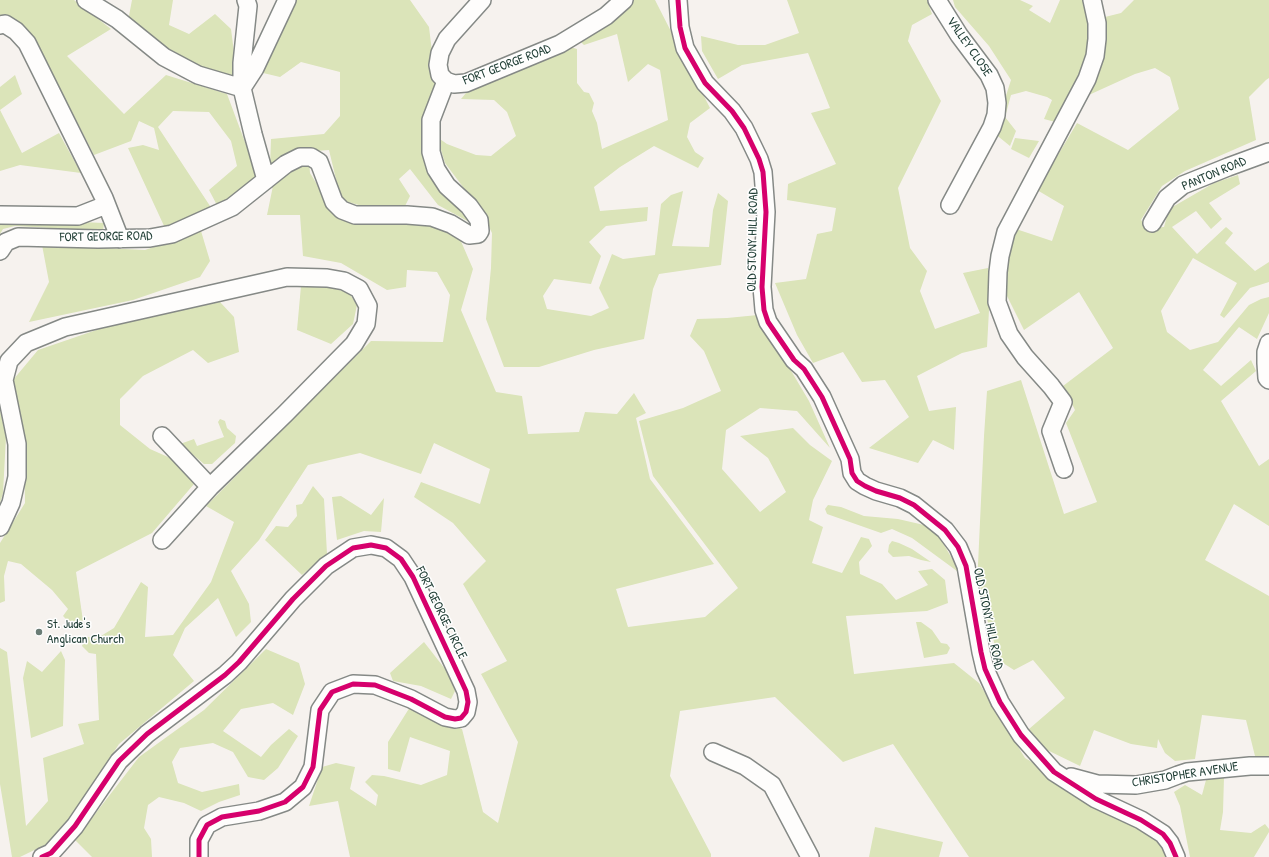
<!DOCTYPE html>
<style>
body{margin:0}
canvas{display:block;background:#f6f2ee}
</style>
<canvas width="1269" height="857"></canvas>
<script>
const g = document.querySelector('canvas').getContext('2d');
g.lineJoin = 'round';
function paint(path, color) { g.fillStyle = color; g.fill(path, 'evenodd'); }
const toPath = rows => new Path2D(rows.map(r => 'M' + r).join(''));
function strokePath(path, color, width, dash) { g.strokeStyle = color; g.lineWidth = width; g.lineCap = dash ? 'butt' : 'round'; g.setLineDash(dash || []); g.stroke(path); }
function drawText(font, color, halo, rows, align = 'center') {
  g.font = font + ' "Patrick Hand",sans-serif'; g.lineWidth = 3; g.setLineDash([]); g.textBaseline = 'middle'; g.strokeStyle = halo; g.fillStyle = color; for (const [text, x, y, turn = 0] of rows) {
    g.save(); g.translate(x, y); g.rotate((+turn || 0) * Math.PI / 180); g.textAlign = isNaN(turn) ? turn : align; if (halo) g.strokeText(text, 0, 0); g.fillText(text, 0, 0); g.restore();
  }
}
const green = toPath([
 [0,0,74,0,111,29,67,56,124,114,166,75,227,94,258,177,218,207,209,190,237,166,231,141,209,112,173,111,158,127,212,209,165,228,128,148,143,145,159,150,154,128,139,121,131,141,94,155,35,41,0,17],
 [132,0,173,0,169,25,189,34,215,14,231,29,235,60,235,77,210,72,166,52,128,21],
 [294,0,410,0,429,27,436,85,427,152,430,177,471,223,438,205,410,169,399,179,410,196,404,208,366,207,341,200,329,150,290,153,270,167,271,139,324,134,340,116,340,72,301,62,280,77,259,72],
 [632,0,655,0,710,108,690,123,687,137,695,152,704,158,698,168,654,146,620,167,594,187,600,211,648,207,647,221,606,226,589,242,601,256,591,284,554,279,543,296,547,309,591,316,609,308,599,288,612,254,623,259,655,255,661,204,671,195,683,191,672,246,709,247,713,210,718,193,728,201,721,265,659,274,653,289,644,339,594,350,539,367,504,367,486,319,491,268,492,233,481,211,445,163,437,137,447,144,476,155,491,156,516,136,507,112,494,100,461,99,471,87,567,46,577,49,577,83,584,92,589,93,594,103,592,111,597,123,602,149,668,120,660,70,648,64,628,82,617,34,584,45,579,40],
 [787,0,927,0,932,14,912,25,908,41,941,101,898,188,910,248,927,271,920,291,935,329,980,313,963,273,988,268,989,310,987,347,962,353,917,376,929,411,956,407,954,450,933,440,918,463,869,448,909,417,885,380,862,382,843,352,813,363,797,335,775,283,806,279,817,234,832,231,836,208,787,200,788,184,836,164,811,113,830,108,808,53,742,65,718,79,702,51,701,36,738,45,765,45,799,33],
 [953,0,1020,0,1033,6,1029,10,1050,23,1060,0,1086,0,1093,40,1087,63,1059,123,1044,119,1052,100,1047,97,1026,91,1011,95,1005,117,1016,131,1010,146,994,133,1011,80,989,46,955,7],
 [1134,0,1269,0,1269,78,1266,80,1249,97,1256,140,1185,171,1162,186,1141,220,1149,228,1164,227,1169,209,1214,183,1238,175,1240,184,1209,203,1222,219,1211,229,1196,211,1172,227,1197,254,1226,227,1233,233,1225,243,1255,271,1269,262,1269,282,1250,288,1224,318,1220,315,1237,283,1193,258,1161,311,1167,332,1190,350,1218,342,1249,305,1261,299,1269,297,1269,313,1257,339,1239,327,1203,370,1221,386,1251,360,1256,371,1221,401,1259,466,1269,459,1269,526,1234,504,1205,560,1269,596,1269,756,1255,756,1246,720,1202,715,1195,759,1175,761,1165,753,1158,739,1157,748,1131,744,1094,730,1080,766,1045,749,1029,729,1065,698,1033,660,1014,670,992,656,994,642,977,586,984,436,987,391,1021,380,1064,514,1097,502,1066,423,1075,410,1063,386,1113,348,1079,292,1024,330,1001,284,1016,229,1052,241,1064,206,1037,190,1077,123,1128,150,1179,109,1170,77,1155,68,1135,74,1080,99,1101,18,1121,13],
 [15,75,22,94,0,110,22,153,59,133,81,173,20,165,0,171,0,87],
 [1015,138,1039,141,1029,158,1011,149],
 [309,160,310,173,326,199,340,214,440,224,460,239,473,269,461,310,496,392,522,396,528,434,579,432,585,412,617,414,634,393,646,413,636,418,650,479,714,564,616,589,628,627,705,617,738,588,653,476,639,421,683,408,721,391,704,351,690,336,697,319,727,318,758,315,809,401,830,448,797,411,760,408,726,430,722,469,760,512,786,492,768,458,740,436,793,428,810,445,832,461,813,500,809,520,823,527,812,563,842,573,861,537,869,539,872,546,859,562,860,574,882,584,896,600,928,585,918,571,932,569,945,580,948,603,927,611,846,616,854,674,954,663,979,683,1025,758,1162,838,1170,857,969,857,893,744,843,762,775,697,680,711,670,776,711,854,711,857,350,857,338,801,309,806,322,767,336,763,355,767,350,789,376,806,378,795,365,782,372,775,384,776,421,785,447,775,450,751,410,737,400,772,388,769,388,742,410,707,462,729,483,812,498,823,518,742,481,674,507,661,463,584,486,561,453,523,414,497,421,482,480,504,490,469,434,443,421,474,360,453,308,465,259,540,231,571,249,604,251,622,236,637,218,598,185,628,173,655,194,681,119,744,57,839,20,857,12,857,0,784,0,648,7,652,26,826,48,801,43,758,84,744,78,724,99,720,96,654,89,653,82,646,85,636,96,639,114,628,141,582,148,587,145,637,173,635,211,582,234,522,206,506,371,341,443,342,450,295,437,272,407,270,406,287,387,290,341,263,303,256,300,215,267,215,274,181],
 [10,219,104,223,103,231,15,226,3,229,0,234,0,225],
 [201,231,210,261,200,277,133,300,29,322,49,282,42,245,145,250],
 [301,286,329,287,349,293,357,305,353,324,331,344,297,330],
 [220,302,234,317,239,352,208,363,193,350,143,376,120,399,120,425,150,449,177,461,194,484,152,533,76,572,84,628,77,630,63,616,68,609,52,590,21,564,8,561,4,576,5,601,0,603,0,543,25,503,24,440,13,380,38,350,111,325],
 [0,410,6,437,3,493,0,503],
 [220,419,225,421,227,428,236,436,235,443,212,464,204,464,180,444,194,439,197,446,224,437,218,422],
 [313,486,324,499,327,554,302,575,265,540,276,526,288,527,297,516,296,505,302,504],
 [341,496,371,515,384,498,381,532,364,531,337,540,332,497],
 [828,505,841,507,864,516,898,519,924,525,936,531,961,574,912,538,892,529,881,533,827,514,825,509],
 [892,541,899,543,912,549,931,562,921,560,909,556,893,557,888,552,889,545],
 [916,622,921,622,932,630,941,643,947,644,950,648,947,654,924,658],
 [424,642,449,674,455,691,451,699,421,686,393,681,390,673],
 [266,649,299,663,305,684,293,715,273,703,241,709,223,731,261,757,271,745,289,729,298,736,278,768,264,780,248,777,233,752,213,743,180,748,172,762,178,783,202,792,239,784,240,795,219,802,201,811,184,803,159,797,148,805,144,828,151,839,152,857,92,857,75,840,139,757,204,710],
 [61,651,65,660,63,726,31,738,23,678,27,661,42,672],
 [1224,777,1223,812,1220,830,1251,833,1265,824,1269,829,1269,832,1254,857,1190,857,1180,806,1174,792,1185,785,1202,795,1206,780],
 [875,827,943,842,939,857,869,857]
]);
const minor = toPath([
 [86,0,117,19,164,57,198,75,242,88],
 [246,0,248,6,242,63,242,88,253,134,266,180],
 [678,0,680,27,685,48,705,83,732,111,744,128,759,159,763,172,766,212,762,287,764,310,768,322,794,360,804,369,822,397,850,459,852,473,857,481,865,486,876,491,900,498,914,505,945,530,958,547,966,566,981,652,985,669,1000,702,1021,735,1054,772,1096,799,1141,820,1163,834,1170,843,1176,857],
 [937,0,959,35,989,75,995,88,997,103,996,115,992,127,950,205],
 [0,25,5,24,16,31,27,43,104,198,120,239],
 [446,81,440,75,438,65,440,53,447,39,482,0],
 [242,88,255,68,287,0],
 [0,215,78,216,106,205],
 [1152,223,1167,198,1183,185,1228,167,1269,152],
 [0,251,6,242,18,237,98,239,150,238,172,234,232,207,286,164,300,157,311,157,319,162,334,202,342,210,355,215,407,215,432,217,451,224,469,235,478,234,480,231,479,220,469,206,447,186,436,169,431,152,431,120,446,81,454,84,466,83,560,44,606,16,624,0],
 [1269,343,1266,352,1266,363,1267,378,1269,380],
 [162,436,210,487],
 [1064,469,1051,431,1063,402,1051,386,1025,357,1009,334,997,302,998,272,1000,256,1006,232,1087,79,1095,56,1097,39,1097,23,1092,0],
 [0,527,11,503,17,477,17,444,4,380,9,361,26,343,65,327,287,277,327,278,344,281,359,289,368,306,366,324,354,344,285,414,210,487,162,540],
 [713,752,745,766,772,785,810,857],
 [1071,777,1097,784,1136,785,1165,780,1178,775,1187,772,1250,766,1269,766],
 [42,857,51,853,75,826,119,761,147,734,225,675,239,662,293,599,326,566,353,548,371,545,386,548,401,559,413,577,466,691,468,702,466,712,461,718,455,719,445,717,411,699,375,685,353,684,332,692,320,710,313,767,303,787,285,802,259,811,222,817,207,825,199,840,199,857]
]);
const cycleway = toPath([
 [678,0,680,27,685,48,705,83,732,111,744,128,759,159,763,172,766,212,762,287,764,310,768,322,794,360,804,369,822,397,850,459,852,473,857,481,865,486,876,491,900,498,914,505,945,530,958,547,966,566,981,652,985,669,1000,702,1021,735,1054,772,1096,799,1141,820,1163,834,1170,843,1176,857],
 [42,857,51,853,75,826,119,761,147,734,225,675,239,662,293,599,326,566,353,548,371,545,386,548,401,559,413,577,466,691,468,702,466,712,461,718,455,719,445,717,411,699,375,685,353,684,332,692,320,710,313,767,303,787,285,802,259,811,222,817,207,825,199,840,199,857]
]);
const markers = [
 [39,632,4,"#6a7c75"]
];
const streetNames = [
 ["VALLEY CLOSE",969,47,55],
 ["FORT GEORGE ROAD",507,65,-21],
 ["PANTON ROAD",1214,174,-23],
 ["FORT GEORGE ROAD",106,237,-1],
 ["OLD STONY HILL ROAD",753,240,-89],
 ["FORT GEORGE CIRCLE",441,613,64],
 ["OLD STONY HILL ROAD",988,619,78],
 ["CHRISTOPHER AVENUE",1185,775,-9]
];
const poiNames = [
 ["St. Jude's",47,625],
 ["Anglican Church",47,640]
];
paint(green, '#dbe4b9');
strokePath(minor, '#858986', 20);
strokePath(minor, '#fefdfc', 17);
strokePath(cycleway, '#d6006c', 5);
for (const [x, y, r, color] of markers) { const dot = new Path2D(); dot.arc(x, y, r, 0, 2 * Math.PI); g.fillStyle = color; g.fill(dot); strokePath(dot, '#fff', 1.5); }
drawText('13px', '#1f3d34', '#fff', streetNames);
drawText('13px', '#1f3d34', '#fff', poiNames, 'left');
</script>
